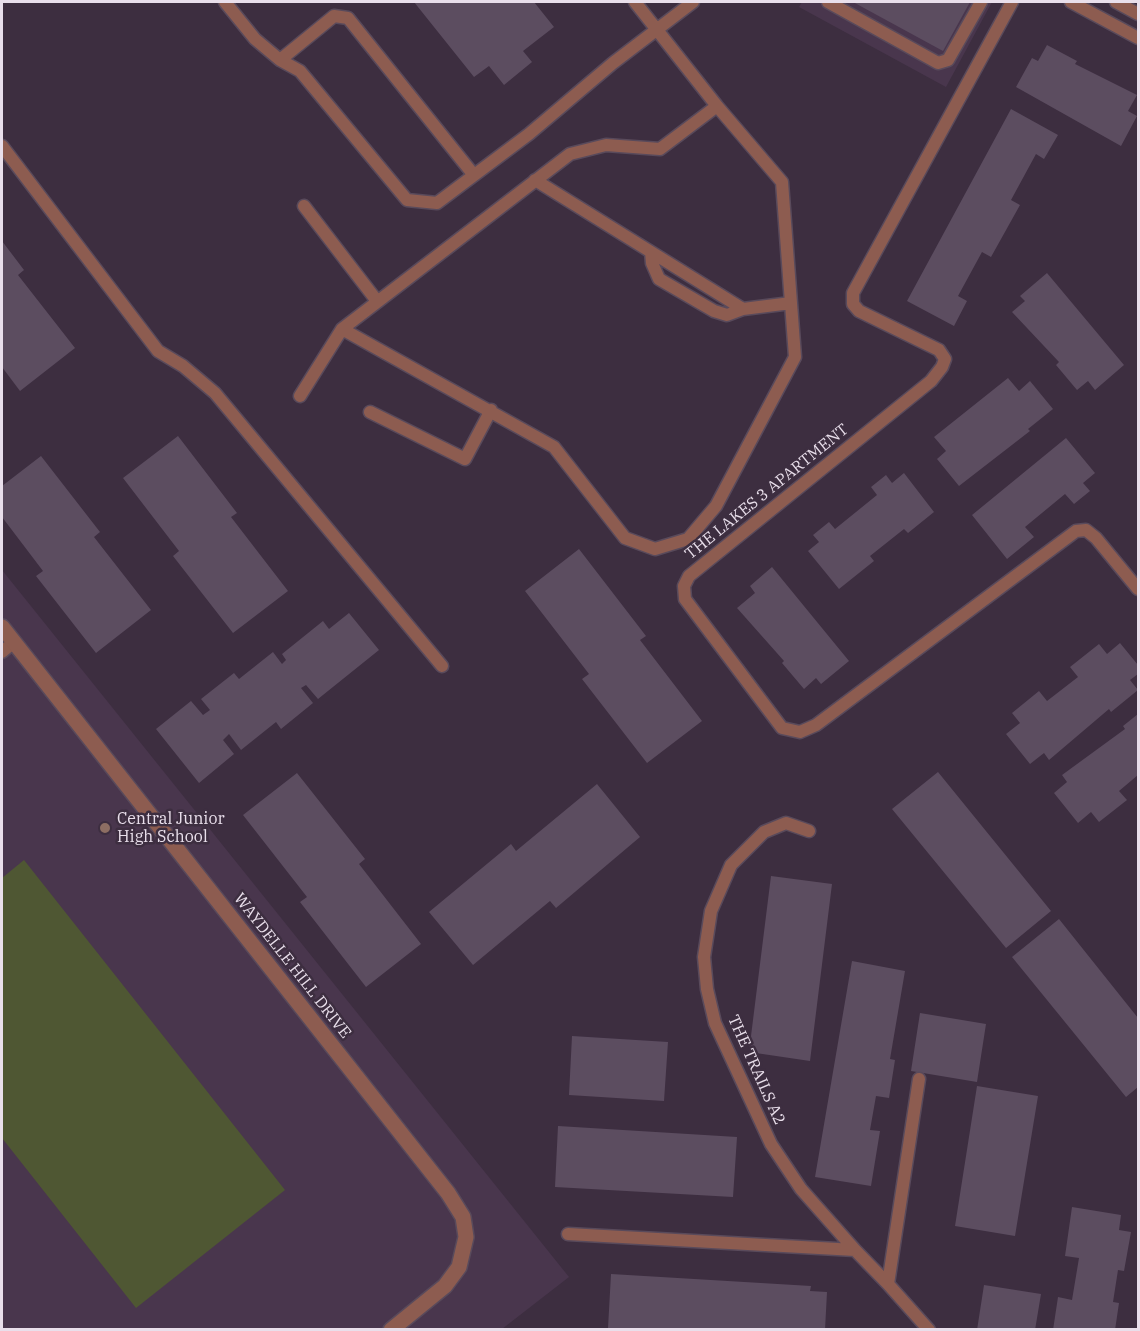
<!DOCTYPE html>
<style>
body{margin:0}
#map{position:relative;width:1140px;height:1331px;overflow:hidden;background:#3d2e40;font-family:"IBM Plex Serif",serif}
canvas{display:block}
.frame{position:absolute;inset:0;border:3px solid #e9dfeb;pointer-events:none}
</style>
<div id="map">
<canvas width="1140" height="1331"></canvas>
<div class="frame"></div>
</div>
<script>
const g = document.querySelector('canvas').getContext('2d');
g.lineJoin = 'round';
function paint(path, color) { g.fillStyle = color; g.fill(path, 'evenodd'); }
const toPath = rows => new Path2D(rows.map(r => 'M' + r).join(''));
function strokePath(path, color, width, dash) { g.strokeStyle = color; g.lineWidth = width; g.lineCap = dash ? 'butt' : 'round'; g.setLineDash(dash || []); g.stroke(path); }
function drawText(font, color, halo, rows, align = 'center') {
  g.font = font + ' "IBM Plex Serif",serif'; g.lineWidth = 5; g.setLineDash([]); g.textBaseline = 'middle'; g.strokeStyle = halo; g.fillStyle = color; for (const [text, x, y, turn = 0] of rows) {
    g.save(); g.translate(x, y); g.rotate((+turn || 0) * Math.PI / 180); g.textAlign = isNaN(turn) ? turn : align; if (halo) g.strokeText(text, 0, 0); g.fillText(text, 0, 0); g.restore();
  }
}
const built = toPath([
 [802,2,992,2,946,87,799,7],
 [2,570,569,1277,502,1329,2,1329]
]);
const green = toPath([
 [24,860,285,1190,136,1308,2,1138,2,878]
]);
const building = toPath([
 [414,2,534,2,554,27,523,51,532,62,504,85,489,66,474,77],
 [853,2,970,2,943,51],
 [1047,45,1077,61,1075,64,1137,95,1128,111,1137,116,1121,146,1016,87,1032,58,1038,61],
 [1011,109,1058,135,1044,159,1036,154,1011,200,1020,205,991,257,982,252,958,296,967,301,954,326,907,301],
 [2,241,24,270,18,275,75,348,20,391,2,367],
 [1047,273,1124,365,1095,390,1088,381,1077,390,1056,365,1059,362,1012,312,1025,301,1020,296],
 [1008,378,1019,391,1030,381,1053,409,1028,429,1030,431,959,486,937,459,946,451,934,437],
 [178,436,237,513,231,517,288,591,233,633,173,556,179,551,123,478],
 [1066,438,1095,473,1083,483,1090,491,1074,504,1065,494,1025,527,1034,537,1007,559,972,515],
 [41,456,100,532,94,537,151,610,96,653,36,576,43,571,2,517,2,486],
 [904,473,934,512,908,533,904,529,870,556,874,561,839,589,808,551,819,542,813,535,829,522,835,529,877,495,871,487,886,475,892,483],
 [579,549,646,636,640,640,702,721,647,763,582,679,589,674,525,591],
 [772,567,849,661,821,684,816,678,804,689,782,663,784,661,737,608,755,593,750,586],
 [349,613,379,650,318,699,306,685,301,688,313,703,281,729,276,722,241,750,229,734,223,740,234,754,199,783,156,729,191,701,203,715,210,710,201,699,234,673,239,679,273,652,282,664,286,660,282,654,323,621,329,629],
 [1120,643,1138,665,1138,674,1130,680,1138,690,1111,712,1109,709,1049,760,1044,753,1030,764,1006,734,1020,723,1012,713,1039,691,1047,701,1078,677,1070,667,1099,644,1107,654],
 [1138,714,1138,775,1119,791,1127,800,1099,822,1091,812,1078,823,1054,793,1067,782,1062,775,1125,729,1123,726],
 [938,772,1051,911,1006,948,892,809],
 [297,773,365,859,359,864,421,944,366,987,300,902,307,897,243,815],
 [597,784,640,837,556,908,550,901,473,965,429,912,511,844,516,851],
 [771,876,832,884,810,1061,749,1052],
 [1059,919,1138,1018,1138,1087,1126,1097,1012,957],
 [852,961,905,971,890,1059,895,1060,889,1098,876,1096,870,1130,880,1131,871,1186,815,1177],
 [920,1013,986,1024,977,1082,911,1071],
 [572,1036,668,1042,664,1101,569,1095],
 [977,1086,1038,1096,1015,1236,955,1226],
 [558,1126,737,1137,733,1197,555,1187],
 [1072,1207,1121,1215,1119,1230,1131,1232,1124,1271,1118,1270,1113,1302,1119,1303,1115,1330,1053,1330,1058,1297,1072,1300,1079,1258,1065,1256],
 [611,1274,811,1286,810,1291,827,1292,825,1330,608,1328],
 [984,1285,1041,1294,1035,1330,977,1330]
]);
const lane = toPath([
 [225,2,255,39,280,60,300,71,407,200,437,203,529,134,613,63,693,2],
 [635,2,717,106,782,182,795,357,716,506,688,539,655,549,625,538,554,447,342,329,570,154,606,145,660,149,717,106],
 [828,2,938,63,948,60,981,2],
 [1012,2,853,293,853,304,859,311,939,350,945,359,942,367,931,381,689,576,684,586,685,599,782,728,800,732,816,725,1076,531,1086,530,1096,538,1138,589],
 [1071,2,1138,38],
 [1116,2,1138,14],
 [280,60,334,16,348,18,473,174],
 [2,146,158,351,183,366,215,393,442,666],
 [535,180,743,309,791,303],
 [304,206,377,301],
 [651,252,652,263,659,279,714,311,727,315,743,309],
 [300,396,342,329],
 [370,412,465,459,491,410],
 [2,652,14,642],
 [809,831,786,823,764,832,731,865,711,911,704,957,707,989,715,1023,771,1144,801,1189,855,1250],
 [919,1079,888,1284,929,1330],
 [568,1234,855,1250,888,1284]
]);
const street = toPath([
 [2,627,448,1193,463,1217,466,1237,459,1267,445,1286,391,1330]
]);
const markers = [
 [105,828,6,"#8d6e63"]
];
const streetNames = [
 ["THE LAKES 3 APARTMENT",767,492,-39],
 ["WAYDELLE HILL DRIVE",292,966,52],
 ["THE TRAILS A2",756,1070,66]
];
const poiNames = [
 ["Central Junior",117,819],
 ["High School",117,837]
];
paint(built, '#49364d');
paint(green, '#4f5733');
paint(building, '#5c4d60');
strokePath(lane, '#594a5b', 15);
strokePath(street, '#594a5b', 18);
strokePath(lane, '#8d5c50', 12);
strokePath(street, '#8d5c50', 15);
for (const [x, y, r, color] of markers) { const dot = new Path2D(); dot.arc(x, y, r, 0, 2 * Math.PI); g.fillStyle = color; g.fill(dot); strokePath(dot, '#3d2e40', 2); }
drawText('16px', '#e9dfeb', '#3d2e40', streetNames);
drawText('16px', '#e9dfeb', '#3d2e40', poiNames, 'left');
</script>
